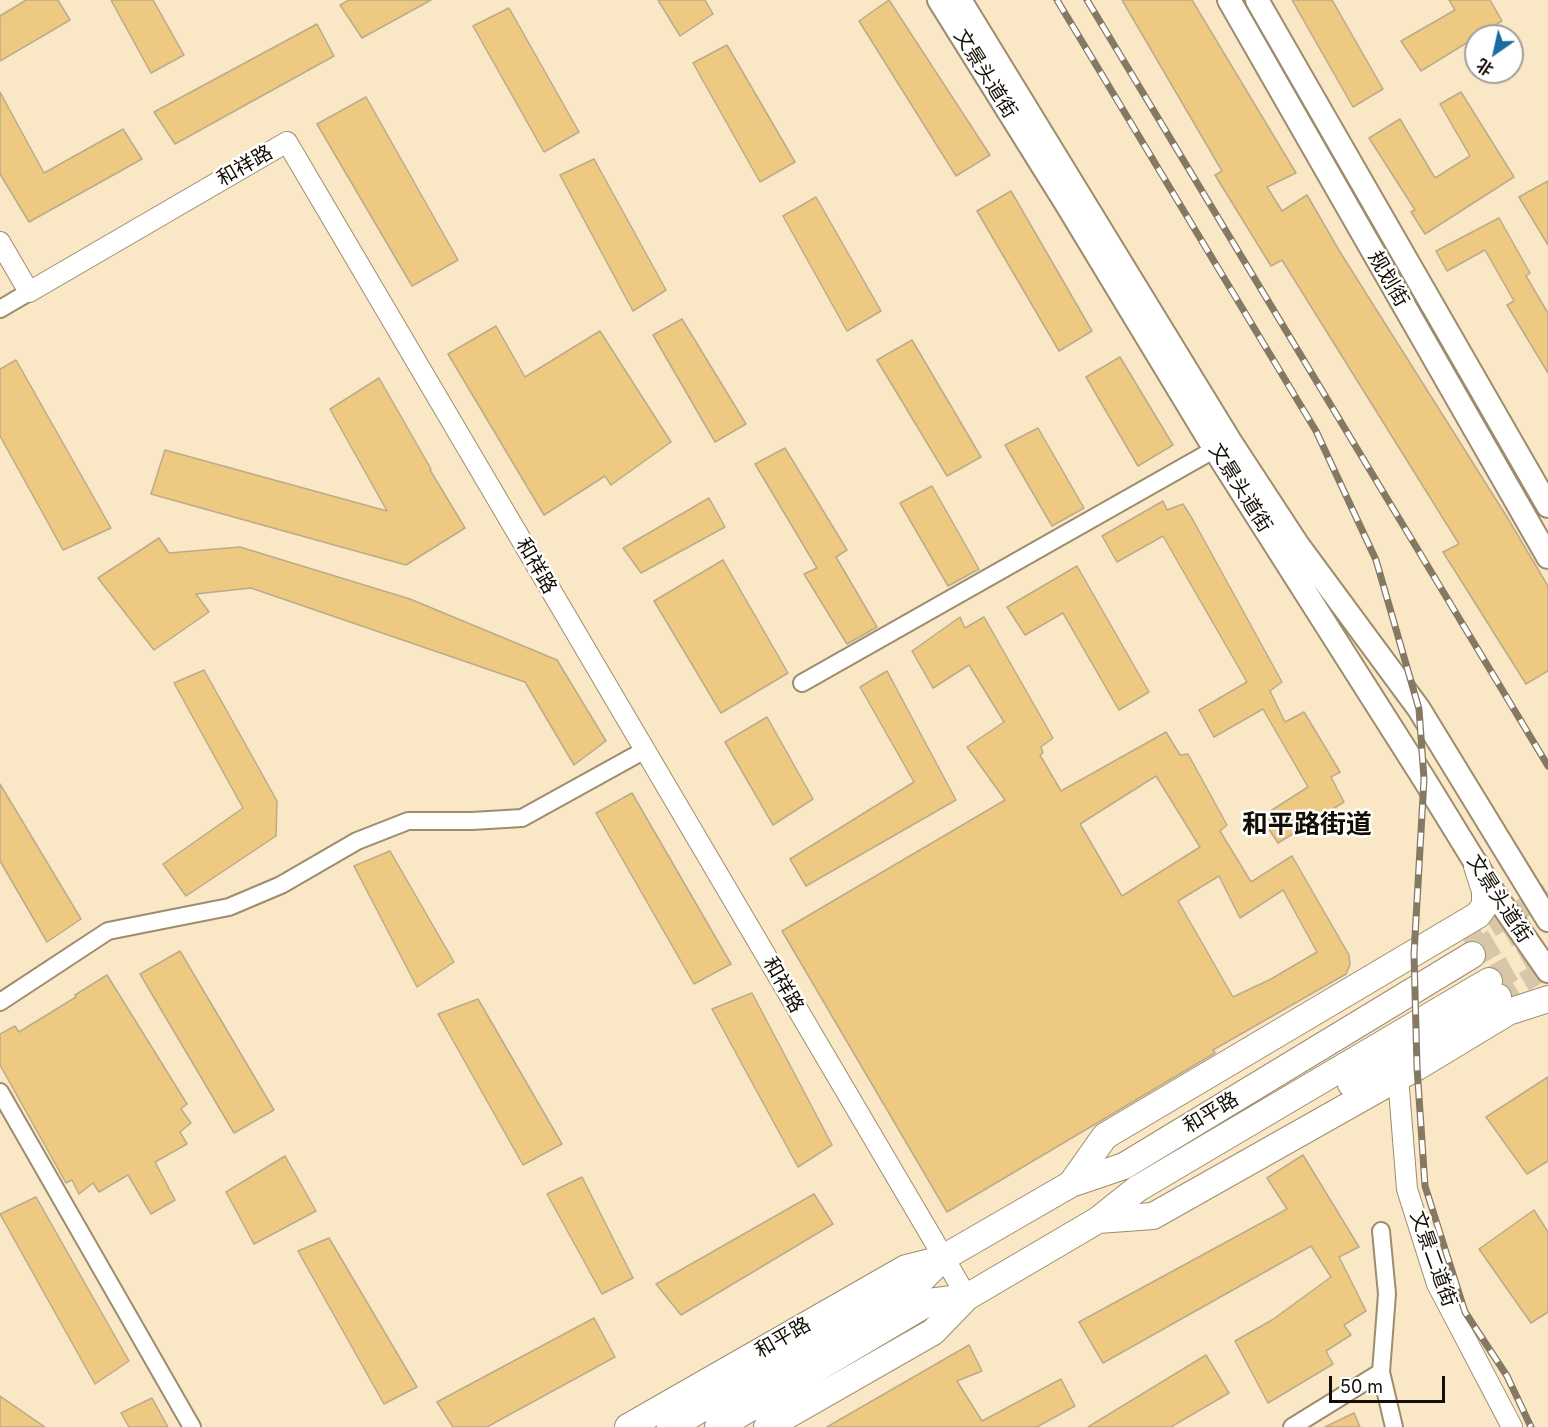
<!DOCTYPE html>
<meta charset="utf-8">
<style>
body{margin:0}
#map{position:relative;width:1548px;height:1427px;overflow:hidden;background:#f9e7c5;font-family:Inter,"Noto Sans SC",sans-serif}
canvas{display:block}
.north{position:absolute;left:1464px;top:24px;width:60px;height:60px;box-sizing:border-box;background:#fff;border:2px solid #a19f9b;border-radius:50%;rotate:214deg;font-size:16px;font-weight:700;line-height:24px;text-align:center;color:#140e04}
.north::after{content:'';display:block;margin:auto;width:21px;height:27px;background:#186e9f;clip-path:polygon(50% 0,100% 100%,50% 72%,0 100%)}
.scale{position:absolute;left:1329px;top:1376px;width:116px;height:27px;box-sizing:border-box;border:3px solid #140e04;border-top:0;padding-left:8px;font-size:18px;line-height:21px;white-space:nowrap;color:#140e04;-webkit-text-stroke:4px #fff;paint-order:stroke}
</style>
<div id="map">
<canvas width="1548" height="1427"></canvas>
<div class="north">北</div>
<div class="scale">50 m</div>
</div>
<script>
const g = document.querySelector('canvas').getContext('2d');
g.lineJoin = 'round';
function paint(path, color) { g.fillStyle = color; g.fill(path, 'evenodd'); }
const toPath = rows => new Path2D(rows.map(r => 'M' + r).join(''));
function strokePath(path, color, width, dash) { g.strokeStyle = color; g.lineWidth = width; g.lineCap = dash ? 'butt' : 'round'; g.setLineDash(dash || []); g.stroke(path); }
function drawText(font, color, halo, rows, align = 'center') {
  g.font = font + ' Inter,"Noto Sans SC",sans-serif'; g.lineWidth = 5; g.setLineDash([]); g.textBaseline = 'middle'; g.strokeStyle = halo; g.fillStyle = color; for (const [text, x, y, turn = 0] of rows) {
    g.save(); g.translate(x, y); g.rotate((+turn || 0) * Math.PI / 180); g.textAlign = isNaN(turn) ? turn : align; if (halo) g.strokeText(text, 0, 0); g.fillText(text, 0, 0); g.restore();
  }
}
const building = toPath([
 [26,0,58,0,70,20,0,61,0,16,26,0],
 [111,0,153,0,184,55,151,73,111,0],
 [349,0,431,0,362,38,340,5,349,0],
 [658,0,705,0,713,14,680,36,658,0],
 [889,0,990,155,956,176,859,21,889,0],
 [1122,0,1192,0,1296,173,1267,187,1282,211,1307,195,1340,252,1507,517,1548,586,1548,671,1526,684,1443,552,1459,544,1282,260,1271,266,1215,175,1222,171,1122,0],
 [1292,0,1332,0,1383,89,1353,107,1292,0],
 [1449,0,1490,0,1502,21,1421,71,1401,41,1455,10,1449,0],
 [509,8,579,132,544,152,473,26,509,8],
 [317,24,334,56,175,144,154,112,317,24],
 [727,45,795,162,760,182,693,63,727,45],
 [0,92,44,173,123,129,142,159,29,222,0,174,0,92],
 [1461,92,1514,177,1425,234,1411,212,1415,210,1369,138,1400,119,1435,178,1470,156,1440,104,1461,92],
 [366,97,458,260,412,286,317,124,366,97],
 [594,159,666,290,633,311,560,175,594,159],
 [1548,181,1548,245,1519,197,1548,181],
 [1011,191,1092,331,1059,351,977,211,1011,191],
 [816,197,881,311,847,331,783,216,816,197],
 [1499,218,1530,273,1526,276,1548,313,1548,373,1507,305,1514,301,1485,250,1447,271,1436,251,1499,218],
 [682,319,746,424,715,442,653,335,682,319],
 [496,326,525,377,600,331,671,442,611,485,605,476,544,515,448,354,496,326],
 [912,340,981,457,947,476,877,360,912,340],
 [1120,357,1173,445,1138,466,1086,377,1120,357],
 [16,360,111,528,63,550,0,436,0,369,16,360],
 [379,378,431,469,430,470,465,528,406,565,151,494,165,450,387,511,330,409,379,378],
 [1038,428,1084,508,1052,526,1005,445,1038,428],
 [785,448,847,550,836,557,877,627,847,644,804,574,817,568,755,464,785,448],
 [932,486,979,569,948,586,900,503,932,486],
 [709,498,725,527,641,573,623,548,709,498],
 [1163,501,1167,510,1183,504,1193,520,1282,682,1270,691,1285,722,1304,712,1340,772,1331,777,1344,802,1278,843,1261,817,1308,787,1263,709,1214,737,1199,710,1247,682,1163,536,1117,562,1102,536,1163,501],
 [159,538,169,553,240,547,410,599,557,660,606,741,574,765,525,682,251,588,196,594,209,612,154,650,98,578,159,538],
 [723,560,788,673,721,713,654,601,723,560],
 [1077,566,1149,692,1119,710,1063,613,1025,635,1007,607,1077,566],
 [960,617,965,628,984,617,1053,738,1041,747,1043,753,1040,755,1061,791,1166,732,1180,755,1188,754,1227,825,1220,831,1251,882,1292,856,1349,955,1350,965,1346,974,1213,1050,1215,1053,947,1212,782,931,1005,800,967,747,1004,722,969,665,933,688,912,651,960,617],
 [1156,776,1200,847,1122,896,1080,824,1156,776],
 [1219,876,1240,918,1283,890,1317,952,1271,979,1233,997,1178,901,1219,876],
 [204,670,277,801,276,836,186,896,163,864,243,808,174,683,204,670],
 [887,671,956,800,806,886,790,859,914,782,860,687,887,671],
 [767,717,813,799,773,825,725,742,767,717],
 [0,784,81,919,47,942,0,861,0,784],
 [632,793,731,964,694,984,596,813,632,793],
 [390,851,454,962,417,987,354,866,390,851],
 [180,951,274,1110,234,1133,140,974,180,951],
 [107,975,187,1104,181,1109,191,1123,180,1132,187,1144,155,1162,175,1200,151,1214,128,1175,99,1192,93,1183,79,1194,72,1180,66,1183,0,1065,0,1034,15,1026,19,1032,76,997,75,995,107,975],
 [752,993,832,1145,798,1167,712,1009,752,993],
 [478,999,562,1144,523,1165,438,1014,478,999],
 [1548,1077,1548,1161,1527,1174,1486,1117,1548,1077],
 [1303,1155,1359,1247,1339,1257,1366,1311,1344,1325,1351,1335,1326,1351,1333,1364,1268,1403,1235,1341,1272,1320,1331,1277,1311,1246,1103,1363,1079,1322,1287,1209,1267,1178,1303,1155],
 [285,1156,316,1211,254,1244,226,1192,285,1156],
 [582,1177,633,1278,602,1294,547,1194,582,1177],
 [814,1194,833,1224,681,1315,656,1284,814,1194],
 [36,1197,129,1361,95,1384,0,1214,36,1197],
 [1534,1210,1548,1232,1548,1312,1531,1323,1479,1249,1534,1210],
 [329,1238,417,1387,384,1404,298,1251,329,1238],
 [594,1318,615,1357,487,1427,453,1427,437,1402,594,1318],
 [969,1345,982,1371,957,1381,982,1421,1061,1379,1075,1406,1037,1427,827,1427,969,1345],
 [1206,1355,1229,1393,1171,1427,1088,1427,1206,1355],
 [0,1396,45,1427,0,1427,0,1396],
 [152,1398,168,1427,129,1427,121,1413,152,1398],
 [1354,1413,1360,1427,1325,1427,1354,1413]
]);
const tertiaryTunnel = toPath([
 [1465,943,1548,893],
 [1498,997,1548,968]
]);
const primaryTunnel = toPath([
 [1472,955,1548,910],
 [1489,981,1548,948]
]);
const minor = toPath([
 [0,309,29,292],
 [802,683,1224,444],
 [0,1002,108,931,229,907,281,885,357,841,408,821,472,821,522,818,645,750],
 [0,1092,192,1427],
 [1381,1231,1387,1294,1381,1372,1394,1427],
 [1292,1427,1381,1372]
]);
const tertiary = toPath([
 [0,242,29,292,287,142,967,1297],
 [1398,1077,1407,1189,1437,1284,1512,1427]
]);
const secondary = toPath([
 [939,0,1067,205,1222,461,1424,779,1494,893,1548,971],
 [960,0,1230,441,1298,545,1419,709,1548,920],
 [1229,0,1548,557],
 [1257,0,1548,506]
]);
const primary = toPath([
 [1351,1084,1498,997],
 [1071,1184,1105,1136,1478,915,1485,905,1485,891,1477,866],
 [1098,1220,1153,1216,1417,1067,1508,1012,1548,999],
 [628,1427,906,1268,942,1259],
 [670,1427,917,1284,943,1258,1071,1184,1124,1166,1472,955],
 [718,1427,929,1302,967,1297,1098,1220,1137,1189,1489,981],
 [767,1427,933,1332,967,1297]
]);
const rail = toPath([
 [1057,0,1316,431,1376,560,1419,709,1424,779,1414,954,1417,1067,1425,1186,1465,1312,1507,1376,1531,1427],
 [1087,0,1548,766]
]);
const streetNames = [
 ["文景头道街",985,74,58],
 ["和祥路",245,166,-30],
 ["规划街",1388,279,60],
 ["文景头道街",1240,488,58],
 ["和祥路",536,566,60],
 ["文景头道街",1499,899,57],
 ["和祥路",783,985,60],
 ["和平路",1211,1113,-31],
 ["文景二道街",1433,1259,70],
 ["和平路",783,1338,-30]
];
const districtNames = [
 ["和平路街道",1307,825]
];
paint(building, '#edc981');
strokePath(building, '#bcab8b', 1.5);
strokePath(tertiaryTunnel, '#d7c6a8', 20, [20, 10]);
strokePath(primaryTunnel, '#d7c6a8', 26, [26, 13]);
strokePath(minor, '#9d8d6d', 20);
strokePath(tertiary, '#9d8d6d', 22);
strokePath(secondary, '#9d8d6d', 26);
strokePath(primary, '#9d8d6d', 28);
strokePath(minor, '#fff', 16);
strokePath(tertiary, '#fff', 20);
strokePath(secondary, '#fff', 22);
strokePath(primary, '#fff', 26);
strokePath(rail, '#857963', 7);
strokePath(rail, '#fff', 4.5, [14]);
drawText('20px', '#140e04', '#fff', streetNames);
drawText('bold 26px', '#140e04', '#fff', districtNames);
</script>
